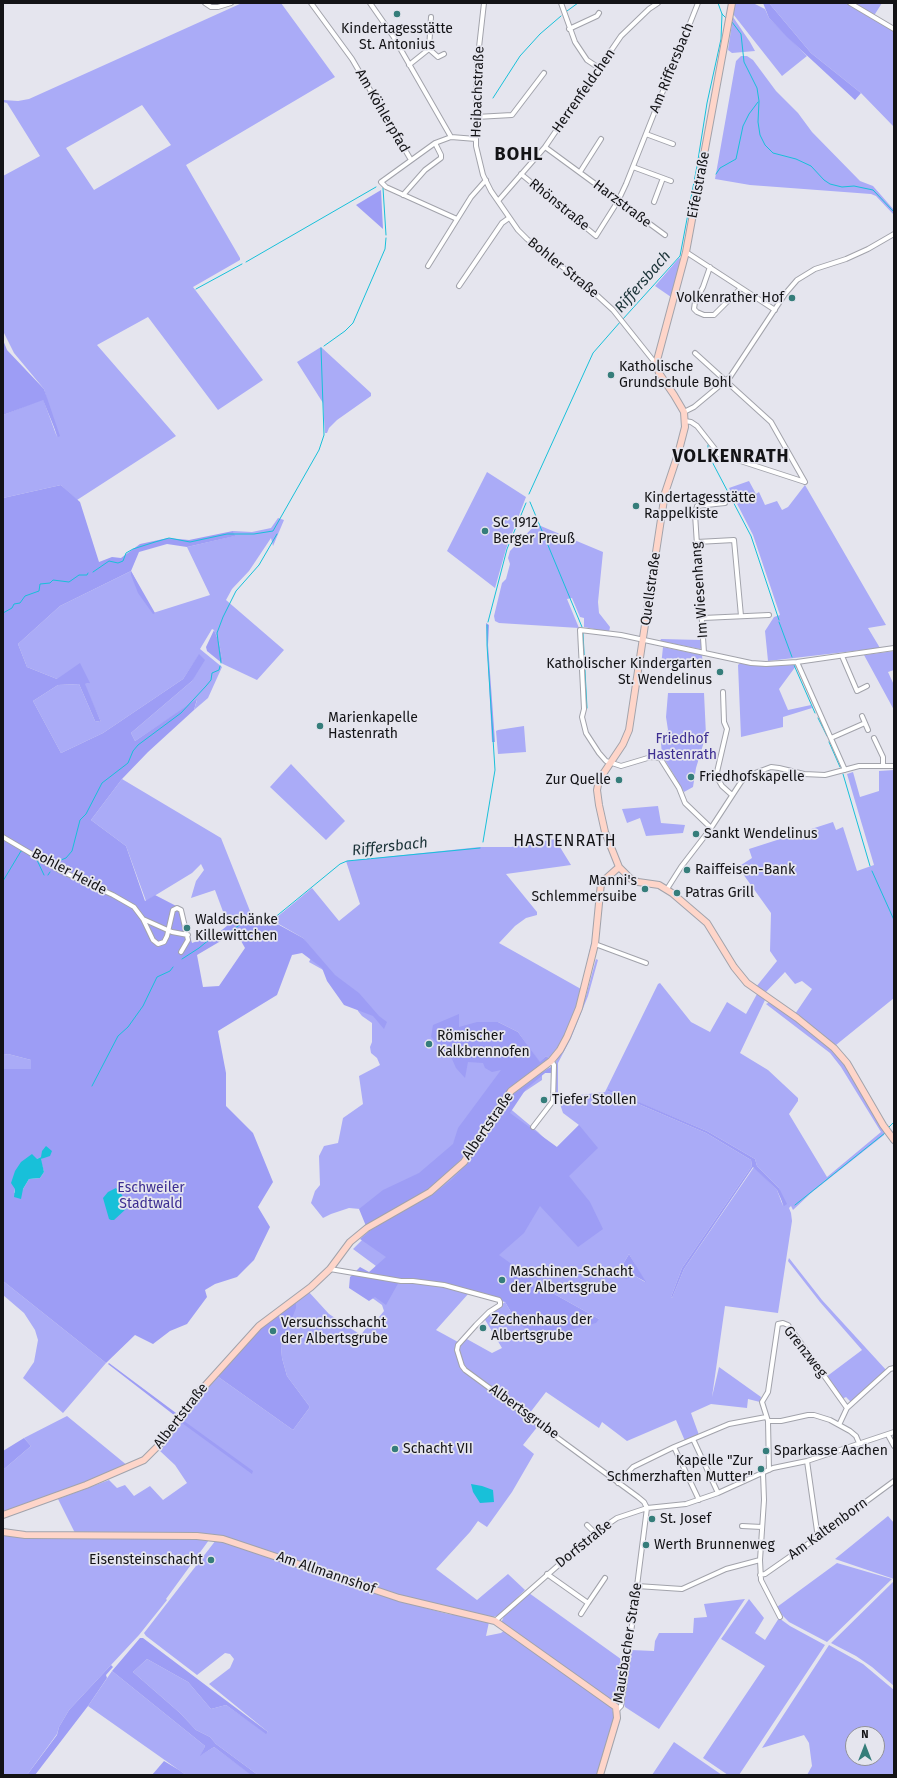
<!DOCTYPE html>
<meta charset="utf-8">
<style>
body{margin:0}
#map{position:relative;width:897px;height:1778px;overflow:hidden;background:#e5e5ee;font-family:"Fira Sans",sans-serif}
canvas{display:block}
.frame{position:absolute;inset:0;border:4px solid #131316;pointer-events:none}
.north{position:absolute;left:845px;top:1726px;width:40px;height:40px;box-sizing:border-box;background:#e5e5ee;border:1px solid #919198;border-radius:50%;rotate:0deg;font-size:11px;font-weight:700;line-height:16px;text-align:center;color:#131316}
.north::after{content:'';display:block;margin:auto;width:14px;height:18px;background:#357d7a;clip-path:polygon(50% 0,100% 100%,50% 72%,0 100%)}
</style>
<div id="map">
<canvas width="897" height="1778"></canvas>
<div class="frame"></div>
<div class="north">N</div>
</div>
<script>
const g = document.querySelector('canvas').getContext('2d');
g.lineJoin = 'round';
function paint(path, color) { g.fillStyle = color; g.fill(path, 'evenodd'); }
const toPath = rows => new Path2D(rows.map(r => 'M' + r).join(''));
function strokePath(path, color, width, dash) { g.strokeStyle = color; g.lineWidth = width; g.lineCap = dash ? 'butt' : 'round'; g.setLineDash(dash || []); g.stroke(path); }
function drawText(font, color, halo, rows, align = 'center') {
  g.font = font + ' "Fira Sans",sans-serif'; g.lineWidth = 3.5; g.setLineDash([]); g.textBaseline = 'middle'; g.strokeStyle = halo; g.fillStyle = color; for (const [text, x, y, turn = 0] of rows) {
    g.save(); g.translate(x, y); g.rotate((+turn || 0) * Math.PI / 180); g.textAlign = isNaN(turn) ? turn : align; if (halo) g.strokeText(text, 0, 0); g.fillText(text, 0, 0); g.restore();
  }
}
const green = toPath([
 [242,3,281,3,335,77,186,165,240,258,240,260,193,287,263,380,218,410,148,317,97,345,176,436,77,500,61,485,3,498,3,415,43,399,57,437,44,389,14,353,3,331,3,176,40,156,7,103,3,102,3,100,18,101,29,99],
 [142,105,171,145,94,190,66,148],
 [735,3,753,3,765,9,769,18,807,56,782,76,733,14],
 [769,3,848,3,894,31,894,127,861,93,811,53],
 [852,3,882,3,875,14,871,15],
 [733,17,750,42,755,51,732,53,728,50],
 [741,56,747,56,753,60,776,91,798,113,812,132,860,181,873,186,894,210,894,215,876,196,871,194,750,185,715,179,736,61],
 [679,258,681,259,671,297,655,286],
 [321,347,371,393,371,396,337,420,329,428,327,433,325,433,323,403,297,362],
 [487,472,526,497,506,549,495,588,447,551],
 [749,481,756,494,759,492,765,505,777,501,782,510,788,507,805,485,886,625,868,628,880,648,768,661,765,631,774,617,780,615,753,535,729,488],
 [278,518,284,520,273,546,271,538,249,571,232,589,226,600,284,650,257,680,223,664,219,642,214,630,212,629,200,649,222,667,208,698,194,710,197,700,135,741,131,733,192,681,199,655,183,679,103,733,61,753,33,701,58,685,79,684,95,721,101,722,84,684,89,683,57,679,27,667,18,644,60,606,131,571,153,613,210,595,187,547,234,536,233,531,252,532,271,528],
 [536,524,603,552,598,602,599,613,610,627,609,632,584,627,584,618,580,617,572,598,567,599,579,628,499,623,495,621,494,616,502,583,506,579,510,564,508,558,510,551],
 [661,639,701,640,702,648,700,649,660,641],
 [663,647,702,655,703,667,661,666],
 [894,651,894,670,888,672,894,685,894,710,864,655],
 [740,663,766,666,793,665,796,666,779,689,788,710,811,705,812,708,783,717,783,727,741,737,738,665],
 [668,693,704,693,706,735,696,768,693,787,684,792,662,755,661,743,668,730,666,717],
 [524,726,526,752,498,754,496,731,498,730],
 [291,764,345,821,326,840,270,787],
 [894,770,894,998,836,1045,833,1044,795,1014,812,989,802,981,795,984,785,972,765,993,756,987,777,961,770,951,771,913,738,867,752,858,749,849,833,822,836,830,843,827,857,871,874,865,847,774,853,772,860,797,879,791,879,771],
 [122,779,221,838,252,916,228,925,215,890,191,898,196,881,204,870,201,864,192,873,146,901,126,846,91,820],
 [658,806,661,823,685,825,683,833,646,836,640,818,627,823,622,809],
 [555,839,571,865,506,874,537,912,537,915,526,918,515,926,499,943,581,989,591,944,593,945,580,996,565,1035,557,1048,549,1058,546,1056,540,1063,518,1032,498,1022,492,1022,522,1040,545,1073,542,1075,542,1080,515,1098,507,1106,538,1132,555,1149,579,1125,563,1113,559,1101,580,1095,605,1092,658,984,660,983,691,1022,710,1032,727,1002,746,1014,757,994,765,1000,740,1053,768,1070,798,1098,798,1101,789,1114,827,1177,881,1132,841,1067,830,1053,766,1004,770,1002,793,1018,832,1050,845,1065,885,1132,884,1135,811,1193,793,1210,791,1206,789,1208,791,1213,792,1221,778,1313,725,1306,712,1397,719,1367,761,1397,760,1402,748,1399,747,1408,711,1404,691,1413,699,1435,685,1441,676,1420,627,1441,602,1422,599,1428,546,1392,529,1414,466,1369,459,1351,460,1345,465,1338,492,1353,502,1348,484,1318,505,1302,517,1322,599,1319,540,1286,530,1284,506,1300,442,1283,406,1280,404,1284,409,1284,412,1282,444,1286,469,1293,436,1330,458,1342,456,1351,461,1367,537,1424,538,1426,523,1445,534,1454,512,1492,487,1527,478,1521,470,1532,436,1569,477,1600,508,1574,525,1590,500,1615,493,1617,401,1596,221,1536,197,1534,75,1533,58,1499,109,1480,117,1488,125,1485,134,1496,150,1486,163,1500,187,1483,175,1465,160,1451,217,1376,293,1430,310,1407,287,1376,282,1358,281,1346,296,1301,308,1291,329,1314,361,1335,366,1328,371,1327,384,1311,382,1305,357,1287,376,1266,353,1249,367,1235,377,1228,360,1209,349,1208,331,1214,323,1218,311,1203,315,1191,320,1185,319,1156,324,1146,338,1143,343,1118,363,1104,359,1076,380,1065,377,1058,371,1053,370,1047,372,1042,372,1023,362,1016,358,1011,357,1006,325,971,309,962,313,954,303,938,277,923,277,917,312,888,339,921,360,904,346,861,480,847,511,847],
 [609,1090,707,1131,755,1159,757,1166,779,1188,783,1206,777,1190,754,1167,684,1269,672,1298,671,1297,682,1268,752,1166,751,1160,706,1133,608,1091],
 [629,1254,645,1282,635,1276,613,1272,622,1266],
 [596,959,598,960,588,996,571,1038,558,1063,558,1098,555,1093,555,1063,570,1038,586,996],
 [8,1054,31,1060,31,1070,3,1069,3,1055],
 [789,1258,822,1300,887,1371,852,1403,846,1397,842,1399,826,1377,862,1350,820,1302,788,1261],
 [3,1281,106,1363,63,1413,23,1378,34,1362,38,1340,35,1330,24,1313,3,1295],
 [67,1416,128,1466,3,1512,3,1470,31,1446,24,1438],
 [888,1516,894,1523,894,1579,835,1559],
 [3,1534,198,1539,209,1540,166,1599,167,1600,139,1635,69,1710,59,1727,57,1734,27,1775,3,1775],
 [216,1540,399,1601,448,1614,472,1617,489,1622,486,1636,501,1633,505,1630,611,1705,614,1716,612,1730,597,1775,258,1775,216,1744,210,1737,196,1730,180,1713,133,1672,147,1659,188,1682,211,1709,226,1705,266,1733,268,1732,209,1684,230,1668,234,1659,230,1654,225,1653,197,1675,146,1636,144,1633],
 [837,1563,892,1579,827,1642,789,1622,781,1614,777,1607],
 [894,1581,894,1686,872,1667,856,1656,831,1643],
 [529,1593,625,1662,618,1705,501,1623,504,1616],
 [745,1599,659,1729,625,1707,624,1704,631,1650,654,1651,655,1641,659,1633,693,1633,694,1618,707,1617,704,1604],
 [749,1599,764,1618,755,1633,765,1640,779,1618,790,1626,825,1645,739,1775,728,1775,703,1758,765,1666,721,1639],
 [829,1645,863,1664,894,1690,894,1775,807,1775,812,1766,809,1743,804,1735,762,1748],
 [853,1734,877,1734,877,1758,853,1758],
 [112,1671,205,1746,201,1755,214,1747,252,1775,186,1775,88,1706],
 [674,1742,722,1775,652,1775]
]);
const forest = toPath([
 [763,3,769,3,811,53,861,93,855,100,787,37,769,18],
 [381,190,383,229,356,205],
 [3,340,7,350,44,389,60,436,58,437,43,400,3,415],
 [61,485,80,502,99,562,112,557,121,558,140,544,168,538,189,540,233,531,235,536,187,547,167,544,139,552,131,571,155,613,153,614,138,593,131,575,131,571,60,606,18,644,27,667,57,679,80,663,90,683,85,684,101,722,95,721,79,684,58,685,33,701,61,753,103,733,183,679,199,654,205,660,192,681,131,733,135,741,197,699,194,710,148,752,122,779,91,820,126,846,145,901,155,895,182,909,192,943,217,934,228,925,252,916,255,920,270,920,303,938,335,975,359,993,379,1016,387,1022,384,1029,373,1016,344,1005,327,981,322,968,302,953,292,955,277,995,218,1031,226,1073,226,1106,253,1133,273,1182,258,1207,270,1227,254,1260,237,1277,215,1284,205,1290,207,1297,187,1324,170,1331,153,1344,135,1335,106,1363,3,1281,3,1069,31,1069,31,1060,8,1054,3,1055,3,498],
 [236,932,245,948,219,986,203,987,197,955],
 [41,1157,44,1157,41,1159,41,1162,44,1172,40,1178,29,1179,23,1189,14,1193,15,1189,37,1159],
 [486,623,489,625,488,645,495,742,492,742],
 [214,630,219,642,223,664,207,651,206,647],
 [459,1014,459,1027,477,1022,498,1022,518,1032,540,1062,546,1056,549,1058,509,1088,461,1159,445,1175,428,1190,366,1226,359,1209,383,1190,419,1173,453,1144,458,1128,501,1070,492,1072,485,1068,483,1063,468,1062,465,1078,456,1068,452,1059,431,1037,433,1025],
 [553,1066,553,1081,551,1073,545,1073,526,1089,510,1113,557,1147,579,1125,598,1148,569,1176,590,1202,603,1229,578,1247,540,1206,524,1233,499,1255,531,1278,528,1284,540,1286,599,1319,596,1323,556,1334,534,1335,517,1322,505,1302,469,1293,470,1290,459,1287,444,1283,400,1280,386,1305,375,1297,369,1301,349,1288,350,1277,360,1267,369,1272,386,1257,360,1239,369,1231,432,1195,451,1180,468,1163,503,1106,515,1093,547,1069],
 [608,1089,707,1131,755,1159,757,1166,779,1188,787,1204,784,1206,777,1190,753,1167,684,1269,672,1298,671,1297,682,1268,752,1166,751,1160,706,1133,608,1091],
 [629,1254,646,1282,635,1276,626,1279,612,1272,622,1266],
 [296,1301,296,1308,281,1346,282,1358,287,1376,310,1407,293,1430,217,1376,261,1328],
 [109,1363,176,1413,174,1415,108,1364],
 [184,1421,253,1471,252,1474,182,1423],
 [24,1438,31,1446,3,1470,3,1451],
 [140,1638,143,1638,268,1732,266,1734,226,1705,211,1709,188,1682,147,1659,133,1672,180,1713,196,1730,210,1737,216,1744,258,1775,251,1775,214,1747,200,1756,205,1746,112,1671],
 [111,1665,113,1667,106,1675,107,1678,88,1706,35,1775,27,1775,57,1735,59,1727,69,1710],
 [164,1761,179,1770,186,1775,152,1775]
]);
const water = toPath([
 [46,1146,52,1151,50,1156,41,1159,44,1172,40,1178,29,1179,23,1189,21,1199,14,1197,15,1189,11,1183,15,1171,21,1162,32,1154,37,1159,41,1157,42,1151],
 [116,1188,122,1195,127,1208,114,1220,111,1220,109,1219,103,1198,108,1192],
 [471,1484,482,1486,493,1490,494,1502,480,1503,473,1492]
]);
const stream = toPath([
 [718,3,722,14,726,18],
 [567,11,578,3],
 [732,22,741,34,744,62,757,88,759,101,758,122,760,135,765,145,773,153,796,159,811,166,824,180,830,184,842,187,854,186,873,190,894,212],
 [493,98,520,56,540,34,561,16],
 [716,174,720,168,736,159,743,126,749,114,758,102],
 [383,188,386,235],
 [246,262,376,187],
 [196,289,242,264],
 [623,319,680,256,697,166,707,103,721,39,722,14],
 [324,346,345,331,353,323,385,249,386,238],
 [708,445,708,454,751,536,779,620],
 [529,494,593,353,621,321],
 [530,502,582,627],
 [93,572,109,561,118,563,123,561,126,553,133,549,155,542,169,538,190,542,227,534,254,534,273,531,319,450,324,435,321,348],
 [3,613,12,608,14,604,20,603,25,596,39,591,40,584,50,583,53,580,69,582,79,575,87,575,88,573],
 [488,622,507,549,526,503],
 [779,622,792,657],
 [583,633,587,708],
 [221,663,217,633,223,617,236,591,259,565,277,534],
 [794,665,815,713],
 [818,718,827,736],
 [829,742,840,767],
 [843,774,870,866],
 [483,842,495,770,487,645,487,625],
 [26,853,37,860,44,875],
 [56,862,66,858,72,851,80,820,86,814,102,783,128,763,133,751,138,745,181,713,206,686,211,680,212,673,219,670,220,666],
 [872,871,894,920],
 [48,875,50,872],
 [3,881,21,851,23,851],
 [273,919,340,864,347,861,480,848],
 [182,959,199,948,210,939,224,936,241,924,263,919],
 [92,1086,118,1036,128,1027,143,1006,157,977,170,971,173,967],
 [889,1127,894,1122],
 [795,1205,885,1133]
]);
const street = toPath([
 [205,3,211,7,218,7,231,3],
 [311,3,352,59,411,160],
 [370,3,393,36,451,137],
 [484,3,477,65,476,117,476,146,483,175,491,191,518,230,527,239,589,288,613,310,656,364],
 [561,3,575,42,587,60,599,68],
 [850,3,894,29],
 [569,29,597,16,599,13],
 [429,49,438,57,444,54],
 [409,65,429,49,431,17],
 [476,117,512,115,544,73],
 [646,134,673,144],
 [545,147,665,235],
 [633,167,671,181],
 [580,172,601,139],
 [521,174,596,236,618,201,626,184,698,3],
 [403,195,425,170,441,158,441,155,435,143],
 [498,201,545,147,621,36,649,9,658,3],
 [654,202,663,178],
 [457,219,386,187,381,182,435,143,451,137,476,139],
 [686,252,775,310],
 [428,266,471,197,486,180],
 [710,267,703,287,695,302,694,309,697,312,704,315,714,315,741,288],
 [459,286,502,223,509,218],
 [695,353,771,422,805,482],
 [684,412,694,407,730,377,785,294,797,280,815,269,846,259,868,249,894,234],
 [685,421,691,422,697,426,719,454,805,482],
 [697,542,734,540,741,616],
 [703,618,769,615],
 [704,653,695,514,697,506,725,503],
 [842,656,857,691,867,686],
 [797,662,845,770],
 [723,692,724,722,727,729,717,772,718,779,722,786,732,795],
 [862,716,865,723],
 [831,738,865,723,868,730],
 [874,738,883,757,883,766],
 [711,828,685,803,679,788,660,758,651,757,621,766,606,761,599,753,586,733,582,717,584,709,580,630,621,635,751,663,766,664,797,662,894,648],
 [3,837,59,870,113,895,134,907,143,919,153,940,158,944,164,942,167,936,173,910,177,908,181,910,188,940,181,952],
 [667,889,681,867,711,828,741,782,747,776,771,767,779,768,804,774,825,775,859,766,894,766],
 [143,919,172,932,188,935],
 [595,944,646,963],
 [533,1127,553,1101,554,1065,551,1061],
 [330,1269,401,1281,413,1281,444,1285,499,1300,500,1302,500,1305,489,1312,476,1325,458,1345,457,1350,462,1366,465,1370,638,1497,644,1502,647,1508],
 [768,1421,781,1421,808,1415,814,1415,830,1420,850,1431,856,1436,859,1443],
 [839,1425,847,1408,890,1369,894,1368],
 [888,1435,894,1446],
 [693,1439,718,1493],
 [674,1447,699,1500],
 [807,1461,818,1538],
 [769,1470,768,1421,762,1402,768,1392,778,1324,783,1323,788,1325,847,1408],
 [763,1473,764,1500,760,1560,761,1580,780,1617],
 [618,1483,633,1467,674,1447,729,1424,766,1417],
 [587,1525,595,1533],
 [742,1526,762,1527],
 [547,1574,588,1603,605,1578],
 [760,1575,765,1574,818,1537,894,1481],
 [637,1586,682,1589,726,1569,760,1560],
 [581,1614,588,1603],
 [495,1621,595,1533,617,1518,647,1508,686,1504,718,1493,773,1468,807,1461,894,1432],
 [616,1711,621,1706,626,1672,647,1508]
]);
const secondary = toPath([
 [732,3,686,252,656,364,659,373,674,395,684,412,685,427,678,454,665,493,629,730,623,744,599,780,597,790,599,805,605,832,619,867,631,879,638,882,659,885,672,893,707,923,734,967,747,983,797,1018,834,1048,847,1063,883,1125,894,1140],
 [3,1515,86,1485,144,1460,160,1444,194,1398,259,1326,311,1287,330,1269,350,1242,367,1228,430,1192,464,1162,511,1091,551,1061,560,1050,567,1037,579,1008,595,944,601,883,619,867],
 [3,1532,25,1535,197,1536,223,1539,399,1598,495,1621,616,1707,617,1718,600,1775]
]);
const markers = [
 [397,14,4,"#357d7a"],
 [792,298,4,"#357d7a"],
 [611,375,4,"#357d7a"],
 [636,506,4,"#357d7a"],
 [485,531,4,"#357d7a"],
 [720,672,4,"#357d7a"],
 [320,726,4,"#357d7a"],
 [691,777,4,"#357d7a"],
 [619,780,4,"#357d7a"],
 [696,834,4,"#357d7a"],
 [687,870,4,"#357d7a"],
 [645,889,4,"#357d7a"],
 [677,893,4,"#357d7a"],
 [187,928,4,"#357d7a"],
 [429,1044,4,"#357d7a"],
 [544,1100,4,"#357d7a"],
 [502,1280,4,"#357d7a"],
 [483,1328,4,"#357d7a"],
 [273,1331,4,"#357d7a"],
 [395,1449,4,"#357d7a"],
 [766,1451,4,"#357d7a"],
 [761,1469,4,"#357d7a"],
 [652,1519,4,"#357d7a"],
 [646,1545,4,"#357d7a"],
 [211,1560,4,"#357d7a"]
];
const poiNames = [
 ["Kindertagesstätte",397,29,"center"],
 ["St. Antonius",397,45,"center"],
 ["Volkenrather Hof",784,298,"right"],
 ["Katholische",619,367],
 ["Grundschule Bohl",619,383],
 ["Kindertagesstätte",644,498],
 ["Rappelkiste",644,514],
 ["SC 1912",493,523],
 ["Berger Preuß",493,539],
 ["Katholischer Kindergarten",712,664,"right"],
 ["St. Wendelinus",712,680,"right"],
 ["Marienkapelle",328,718],
 ["Hastenrath",328,734],
 ["Friedhofskapelle",699,777],
 ["Zur Quelle",611,780,"right"],
 ["Sankt Wendelinus",704,834],
 ["Raiffeisen-Bank",695,870],
 ["Manni's",637,881,"right"],
 ["Schlemmersuibe",637,897,"right"],
 ["Patras Grill",685,893],
 ["Waldschänke",195,920],
 ["Killewittchen",195,936],
 ["Römischer",437,1036],
 ["Kalkbrennofen",437,1052],
 ["Tiefer Stollen",552,1100],
 ["Maschinen-Schacht",510,1272],
 ["der Albertsgrube",510,1288],
 ["Zechenhaus der",491,1320],
 ["Albertsgrube",491,1336],
 ["Versuchsschacht",281,1323],
 ["der Albertsgrube",281,1339],
 ["Schacht VII",403,1449],
 ["Sparkasse Aachen",774,1451],
 ["Kapelle \"Zur",753,1461,"right"],
 ["Schmerzhaften Mutter\"",753,1477,"right"],
 ["St. Josef",660,1519],
 ["Werth Brunnenweg",654,1545],
 ["Eisensteinschacht",203,1560,"right"]
];
const streetNames = [
 ["Am Riffersbach",672,68,-68],
 ["Herrenfeldchen",584,91,-55],
 ["Heibachstraße",478,92,-88],
 ["Am Köhlerpfad",382,111,60],
 ["Eifelstraße",699,185,-79],
 ["Harzstraße",622,204,37],
 ["Rhönstraße",559,205,39],
 ["Bohler Straße",563,268,39],
 ["Quellstraße",651,589,-82],
 ["Im Wiesenhang",700,590,-94],
 ["Bohler Heide",69,872,28],
 ["Albertstraße",488,1126,-55],
 ["Grenzweg",805,1352,52],
 ["Albertsgrube",524,1412,36],
 ["Albertstraße",181,1416,-52],
 ["Am Kaltenborn",828,1529,-36],
 ["Dorfstraße",584,1544,-39],
 ["Am Allmannshof",326,1573,19],
 ["Mausbacher Straße",628,1643,-81]
];
const parkNames = [
 ["Friedhof",682,739],
 ["Hastenrath",682,755],
 ["Eschweiler",151,1188],
 ["Stadtwald",151,1204]
];
const waterNames = [
 ["Riffersbach",643,282,-49],
 ["Riffersbach",390,847,-6]
];
const quarterNames = [
 ["HASTENRATH",565,842]
];
const districtNames = [
 ["BOHL",519,155],
 ["VOLKENRATH",731,457]
];
paint(green, '#aaabf7');
paint(forest, '#9d9df5');
paint(water, '#18c0d9');
strokePath(stream, '#18c0d9', 1);
strokePath(street, '#a2a3ab', 6);
strokePath(secondary, '#a2a3ab', 8);
strokePath(street, '#fff', 4);
strokePath(secondary, '#fed5c9', 6);
for (const [x, y, r, color] of markers) { const dot = new Path2D(); dot.arc(x, y, r, 0, 2 * Math.PI); g.fillStyle = color; g.fill(dot); strokePath(dot, '#e5e5ee', 1.5); }
drawText('14px', '#131316', '#e5e5ee', poiNames, 'left');
drawText('14px', '#131316', '#e5e5ee', streetNames);
drawText('14px', '#3d2e92', '#e5e5ee', parkNames);
drawText('italic 15px', '#1b3338', '#e5e5ee', waterNames);
g.letterSpacing = '1px';
drawText('16px', '#131316', '#e5e5ee', quarterNames);
g.letterSpacing = '0px';
g.letterSpacing = '1px';
drawText('bold 18px', '#131316', '#e5e5ee', districtNames);
g.letterSpacing = '0px';
</script>
